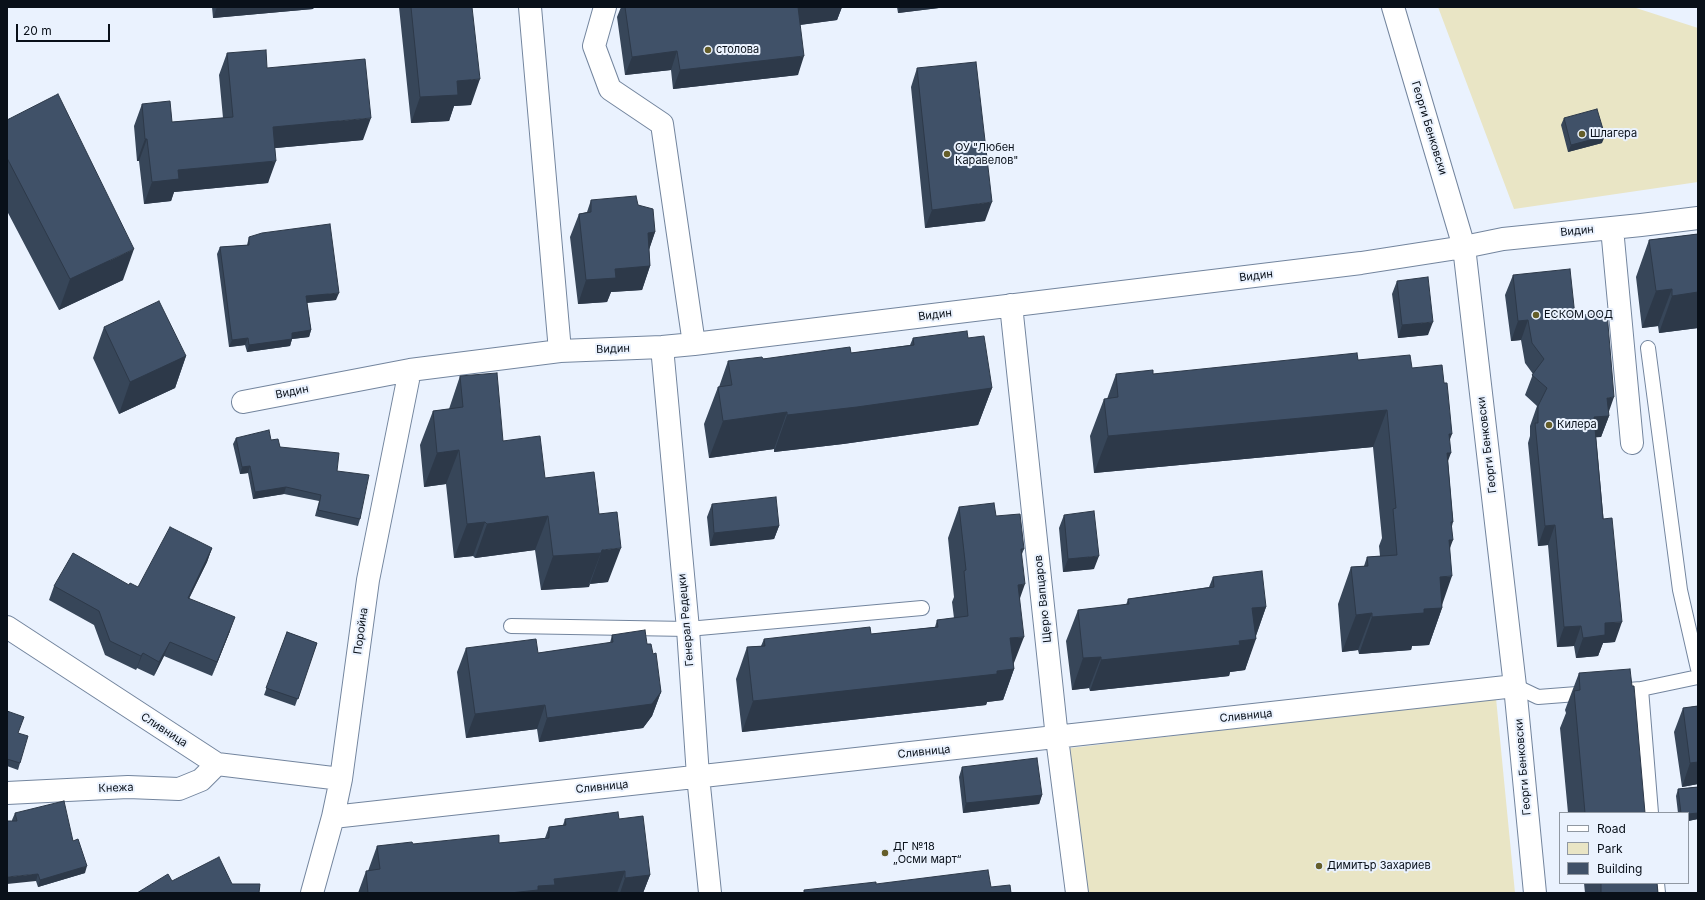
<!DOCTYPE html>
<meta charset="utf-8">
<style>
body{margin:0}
#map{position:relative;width:1705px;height:900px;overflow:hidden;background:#eaf2fe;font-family:Inter,sans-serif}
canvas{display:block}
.frame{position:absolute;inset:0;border:8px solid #091019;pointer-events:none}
.legend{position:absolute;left:1559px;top:812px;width:130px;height:72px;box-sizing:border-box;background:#eaf2fe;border:1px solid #9098a2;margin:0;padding:5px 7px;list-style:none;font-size:12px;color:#091019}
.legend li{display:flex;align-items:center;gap:8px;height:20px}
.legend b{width:20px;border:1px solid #9098a2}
.scale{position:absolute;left:16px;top:24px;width:94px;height:18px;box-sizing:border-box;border:2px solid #091019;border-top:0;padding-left:5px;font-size:12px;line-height:14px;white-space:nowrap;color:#091019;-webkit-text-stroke:3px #eaf2fe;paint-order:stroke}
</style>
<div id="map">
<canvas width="1705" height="900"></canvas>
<div class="frame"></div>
<ul class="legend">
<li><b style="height:5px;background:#fff"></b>Road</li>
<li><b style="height:11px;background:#e9e5c5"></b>Park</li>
<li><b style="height:11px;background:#405168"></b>Building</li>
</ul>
<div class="scale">20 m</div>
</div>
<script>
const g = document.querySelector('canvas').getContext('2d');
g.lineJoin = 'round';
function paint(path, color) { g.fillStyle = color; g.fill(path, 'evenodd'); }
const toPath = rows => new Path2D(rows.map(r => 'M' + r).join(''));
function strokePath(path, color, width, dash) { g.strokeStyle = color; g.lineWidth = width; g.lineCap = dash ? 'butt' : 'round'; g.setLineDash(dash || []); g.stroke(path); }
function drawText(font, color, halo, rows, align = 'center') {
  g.font = font + ' Inter,sans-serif'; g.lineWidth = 4; g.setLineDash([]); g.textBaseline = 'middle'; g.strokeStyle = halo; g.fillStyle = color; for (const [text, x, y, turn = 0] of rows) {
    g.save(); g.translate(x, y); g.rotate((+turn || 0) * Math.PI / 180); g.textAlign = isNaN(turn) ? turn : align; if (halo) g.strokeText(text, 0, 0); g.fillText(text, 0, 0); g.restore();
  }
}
const green = toPath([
 [1438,7,1633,7,1698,28,1698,182,1514,209],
 [1496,698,1515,893,1087,893,1070,748]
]);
const lane = toPath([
 [1648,348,1680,590,1698,669],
 [511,626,688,629,922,608],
 [1515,686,1538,697,1590,693],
 [1641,689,1651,813],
 [1615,691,1641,689,1698,677],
 [1657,883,1658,893]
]);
const street = toPath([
 [530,7,560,351],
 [605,7,594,46,610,89,662,124,694,344],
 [1393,7,1464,247,1515,686,1535,893],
 [1612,228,1632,443],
 [1011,305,1057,738,1077,893],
 [662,347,688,629,698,776,710,893],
 [243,402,410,370,560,351,662,347,694,344,1361,263,1464,247,1503,239,1641,225,1698,218],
 [7,627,217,764,341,779],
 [7,793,128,787,179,789,201,780,217,764],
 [333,817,1515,686],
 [312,893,333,817,341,779,368,580,410,370]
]);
const wall = toPath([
 [212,7,314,7,313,9,213,18],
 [399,7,472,7,471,105,454,106,449,121,411,123],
 [621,7,842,7,837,20,800,25,798,75,673,89,671,70,625,75,617,17],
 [897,7,947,7,898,13],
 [227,53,267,68,363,140,275,148,268,183,174,192,171,201,144,204,139,161,137,161,134,126,142,104,172,122,223,118,219,75],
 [917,68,985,221,925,228,911,87],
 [1564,118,1602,143,1568,152,1561,125],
 [7,120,123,280,59,310,7,211],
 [591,200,638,205,655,232,649,249,650,266,642,290,611,292,607,302,578,304,570,237,579,214,587,212],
 [1698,234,1698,328,1659,333,1658,326,1642,328,1636,277,1649,240],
 [249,237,336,300,307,303,311,330,309,337,292,339,290,346,247,352,245,345,229,347,217,254,220,247,247,245],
 [1513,275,1575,316,1608,414,1609,416,1601,437,1596,437,1615,642,1603,643,1598,656,1576,658,1574,646,1557,647,1548,545,1538,546,1528,443,1530,436,1530,426,1537,406,1525,395,1533,374,1525,363,1521,340,1511,341,1505,295],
 [1397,281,1428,335,1398,338,1392,294],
 [104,327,186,356,175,388,119,414,93,358],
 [913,338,968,338,992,388,978,425,843,444,774,452,774,449,709,458,704,424,718,387,719,387,728,361,851,353,910,345],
 [1358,360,1412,368,1449,440,1448,461,1453,522,1452,526,1450,549,1442,604,1442,608,1429,645,1412,646,1411,650,1359,654,1358,650,1342,652,1338,604,1351,567,1364,566,1367,557,1380,556,1379,546,1382,538,1373,447,1094,473,1090,436,1104,399,1107,399,1116,374,1153,374],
 [460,376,503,441,545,478,599,514,608,582,589,584,589,587,541,590,535,550,475,558,473,556,454,558,446,484,424,487,420,445,433,411,449,409],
 [236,438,271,440,280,447,337,471,360,519,358,526,315,516,319,501,284,494,253,499,248,473,240,474,233,444],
 [712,504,779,526,774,539,710,546,707,517],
 [959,507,996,516,1024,549,1022,554,1020,599,1013,665,1014,669,1003,700,987,702,986,705,742,732,736,679,747,647,761,646,764,639,871,634,935,627,937,620,954,618,952,602,954,597,948,538],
 [1064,515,1094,569,1063,572,1059,528],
 [212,548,207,562,189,599,230,631,212,676,164,656,154,676,137,668,136,670,105,655,94,625,49,600,54,586,129,585,138,587],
 [1213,577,1266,607,1256,636,1245,670,1230,672,1229,676,1175,682,1090,691,1089,688,1072,690,1066,641,1078,610,1126,605,1128,599,1209,587],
 [287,632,317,643,295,706,264,695],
 [612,635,647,644,661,692,652,716,643,728,539,742,537,729,466,738,457,672,466,648,538,653,610,643],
 [1579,673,1645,813,1568,813,1560,728,1566,713,1565,710],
 [1698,706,1698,784,1682,787,1674,732,1683,708],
 [7,711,18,733,20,763,18,770,7,766],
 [962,767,1042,795,1039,804,963,813,959,777],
 [1698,787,1698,819,1688,821,1688,813,1678,813,1676,796,1678,789],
 [15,813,73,841,85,873,38,887,36,881,12,821,12,820],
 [565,819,619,819,650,875,643,893,358,893,366,871,368,871,377,846,413,844,499,843,545,838,549,827,563,825],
 [1584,883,1657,883,1658,893,1585,893]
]);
const shadedWall = toPath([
 [217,7,314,7,313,9,213,18],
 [798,7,842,7,837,20,791,26],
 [900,7,947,7,898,13],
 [677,51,671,70,625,75,632,57],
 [804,56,798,75,673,89,680,70],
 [480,79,471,105,454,106,449,121,411,123,420,97,457,81],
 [371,118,363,140,265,149,273,127],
 [1605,136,1602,143,1568,152,1571,145],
 [145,139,147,139,139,161,137,161],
 [276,161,268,183,174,192,171,201,144,204,152,182,178,170],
 [992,202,985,221,925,228,932,210],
 [655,232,647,256,648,233],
 [134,249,123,280,59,310,70,279],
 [650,266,642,290,611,292,607,302,578,304,586,280,615,269],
 [1672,289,1658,326,1642,328,1656,291],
 [1698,292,1698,328,1659,333,1672,296],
 [339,293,336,300,303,303,306,296],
 [1528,320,1521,340,1511,341,1518,321],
 [1433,322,1428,335,1398,338,1402,325],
 [311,330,309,337,292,339,290,346,247,352,249,345,292,333],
 [248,338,245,345,229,347,232,340],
 [186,356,175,388,119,414,130,382],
 [992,388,978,425,843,444,774,452,787,415],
 [1614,397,1607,417,1609,416,1601,437,1587,438,1594,417,1607,398],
 [1387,410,1373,447,1094,473,1108,436],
 [787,412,774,449,709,458,723,421],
 [1449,434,1452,434,1438,471],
 [459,450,446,484,424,487,437,453],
 [1447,453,1451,453,1437,490],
 [250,466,248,473,240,474,242,467],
 [286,487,284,494,253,499,255,492],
 [548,516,535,550,475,558,487,524],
 [485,522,473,556,454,558,467,524],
 [1555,525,1548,545,1538,546,1545,526],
 [779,526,774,539,710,546,714,533],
 [1449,540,1453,540,1439,577],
 [212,548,207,562,182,612,188,598],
 [621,548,608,582,589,584,602,550],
 [601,553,589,587,541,590,553,556],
 [1099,556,1094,569,1063,572,1068,559],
 [1452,576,1441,608,1442,608,1429,645,1412,646,1411,650,1359,654,1372,617,1440,577],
 [1025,584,1014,615,1018,585],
 [1266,607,1255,638,1252,608],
 [1372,613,1358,650,1342,652,1356,615],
 [235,617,230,631,212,676,217,662],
 [1622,622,1615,642,1603,643,1598,656,1576,658,1583,638,1605,623],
 [1581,626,1574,646,1557,647,1564,627],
 [1024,637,1012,668,1010,638],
 [1256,639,1245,670,1230,672,1229,676,1090,691,1101,660],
 [170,642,164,656,154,676,159,662],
 [143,653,137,668,136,670,141,656],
 [1101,657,1089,688,1072,690,1083,658],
 [1014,669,1003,700,987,702,986,705,742,732,753,701],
 [661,692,652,716,643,728,539,742,547,718],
 [545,705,537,729,466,738,475,714],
 [1698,762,1698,784,1682,787,1690,763],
 [1042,795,1039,804,963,813,966,803],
 [1698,813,1698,819,1688,821,1688,814],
 [87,866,85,873,38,887,40,880],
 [625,871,617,893,510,893,538,886,554,879],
 [38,874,36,881,7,884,7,877],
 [650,875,643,893,620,893,625,878]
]);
const building = toPath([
 [411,7,472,7,480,79,457,81,458,95,420,97,411,7],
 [625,7,800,7,798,7,804,56,680,70,677,51,632,57,625,7],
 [266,50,267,68,365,59,371,118,273,127,276,161,178,170,179,179,152,182,147,139,145,139,142,104,170,101,172,122,233,117,227,53,266,50],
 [976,62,992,202,932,210,917,68,976,62],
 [58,94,134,249,70,279,7,158,7,120,58,94],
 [1597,109,1605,136,1571,145,1564,118,1597,109],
 [636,196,638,205,653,209,655,232,648,233,650,266,615,269,616,278,586,280,579,214,591,212,591,200,636,196],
 [330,224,339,293,306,296,311,330,292,333,292,339,249,345,248,338,232,340,220,247,249,245,249,237,262,233,330,224],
 [1698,234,1698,292,1672,296,1672,289,1656,291,1649,240,1698,234],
 [1570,269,1575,316,1607,312,1614,397,1607,398,1609,416,1594,417,1603,519,1612,518,1622,622,1605,623,1605,635,1583,638,1581,626,1564,627,1555,525,1545,526,1535,423,1538,423,1538,406,1547,388,1532,375,1544,359,1532,343,1528,320,1518,321,1513,275,1570,269],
 [1428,277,1433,322,1402,325,1397,281,1428,277],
 [159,301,186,356,130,382,104,327,159,301],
 [967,331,968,338,984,336,992,388,857,407,787,415,787,412,723,421,718,387,732,385,728,361,762,357,763,359,850,347,851,353,914,345,913,338,967,331],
 [1357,353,1358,360,1410,355,1412,368,1442,365,1444,383,1447,383,1452,434,1449,434,1451,453,1447,453,1453,522,1451,522,1453,540,1449,540,1452,576,1440,577,1442,608,1424,609,1424,613,1372,617,1372,613,1356,615,1351,567,1368,566,1367,557,1397,555,1393,509,1396,508,1387,410,1108,436,1104,399,1118,397,1116,374,1153,370,1153,374,1357,353],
 [497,373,503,441,540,436,545,478,594,472,599,514,617,512,621,548,602,550,601,553,553,556,548,516,487,524,485,522,467,524,459,450,437,453,433,411,463,407,460,376,497,373],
 [269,430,271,440,278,439,280,447,339,453,337,471,369,475,360,519,318,510,321,495,286,487,255,492,250,466,242,467,236,438,269,430],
 [776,497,779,526,714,533,712,504,776,497],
 [994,503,996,516,1020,514,1024,549,1021,549,1025,584,1018,585,1024,637,1010,638,1014,669,997,671,997,674,753,701,747,647,765,646,764,639,870,627,871,634,938,627,937,620,968,616,964,571,966,570,959,507,994,503],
 [1094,511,1099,556,1068,559,1064,515,1094,511],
 [170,527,212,548,188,598,235,617,217,662,170,642,159,662,143,653,141,656,110,641,99,611,54,586,73,553,129,585,130,583,138,587,170,527],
 [1262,571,1266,607,1252,608,1256,639,1239,641,1240,645,1186,651,1101,660,1101,657,1083,658,1078,610,1129,604,1128,599,1214,587,1213,577,1262,571],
 [645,630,647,644,651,644,653,654,656,653,661,692,652,704,547,718,545,705,475,714,466,648,536,639,538,653,613,642,612,635,645,630],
 [287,632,317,643,298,699,266,688,287,632],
 [1630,669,1632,686,1634,686,1645,813,1585,813,1574,691,1580,690,1579,673,1630,669],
 [1698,706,1698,762,1690,763,1683,708,1698,706],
 [7,711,24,717,18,733,28,736,20,763,7,759,7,711],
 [1037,758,1042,795,966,803,962,767,1037,758],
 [1698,787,1698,813,1688,814,1688,813,1681,813,1678,789,1698,787],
 [64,801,73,841,78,839,87,866,40,880,38,874,7,877,7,821,17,821,15,813,64,801],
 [618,812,619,819,643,816,650,875,625,878,625,871,554,879,555,885,538,886,538,890,510,893,368,893,366,871,380,869,377,846,412,842,413,844,499,835,499,843,549,838,549,827,566,825,565,819,618,812],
 [219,857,232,884,260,884,259,893,137,893,168,874,172,881,219,857],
 [988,870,991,887,1010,885,1011,893,804,893,804,890,876,882,876,884,988,870],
 [1601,883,1657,883,1658,893,1601,893,1601,883]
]);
const markers = [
 [708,50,4,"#655e2a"],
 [1582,134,4,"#655e2a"],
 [947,154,4,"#655e2a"],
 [1536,315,4,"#655e2a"],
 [1549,425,4,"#655e2a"],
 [885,853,4,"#655e2a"],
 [1319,866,4,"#655e2a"]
];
const poiNames = [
 ["столова",716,50],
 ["Шлагера",1590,134],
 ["ОУ \"Любен",955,148],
 ["Каравелов\"",955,161],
 ["ЕСКОМ ООД",1544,315],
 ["Килера",1557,425],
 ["ДГ №18",893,847],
 ["„Осми март“",893,860],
 ["Димитър Захариев",1327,866]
];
const streetNames = [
 ["Георги Бенковски",1429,128,73],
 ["Видин",1577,231,-6],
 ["Видин",1256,276,-7],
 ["Видин",935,315,-7],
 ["Видин",613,349,-2],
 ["Видин",292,392,-11],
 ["Георги Бенковски",1487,445,-97],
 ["Щерю Вапцаров",1043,599,-96],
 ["Генерал Редецки",686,620,-95],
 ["Поройна",361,631,-82],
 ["Сливница",1246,716,-6],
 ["Сливница",164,730,33],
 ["Сливница",924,752,-6],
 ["Георги Бенковски",1523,767,-95],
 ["Сливница",602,787,-6],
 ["Кнежа",116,788,-2]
];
paint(green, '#e9e5c5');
strokePath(lane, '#73859e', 16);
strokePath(street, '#73859e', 24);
strokePath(lane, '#fff', 14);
strokePath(street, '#fff', 22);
paint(wall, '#374659');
paint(shadedWall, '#2d3949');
paint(building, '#405168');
strokePath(building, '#2d3949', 1);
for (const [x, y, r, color] of markers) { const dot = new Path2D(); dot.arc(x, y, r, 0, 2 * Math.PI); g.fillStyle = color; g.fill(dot); strokePath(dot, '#eaf2fe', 1.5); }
drawText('11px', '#091019', '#eaf2fe', poiNames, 'left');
drawText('11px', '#091019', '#eaf2fe', streetNames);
</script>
